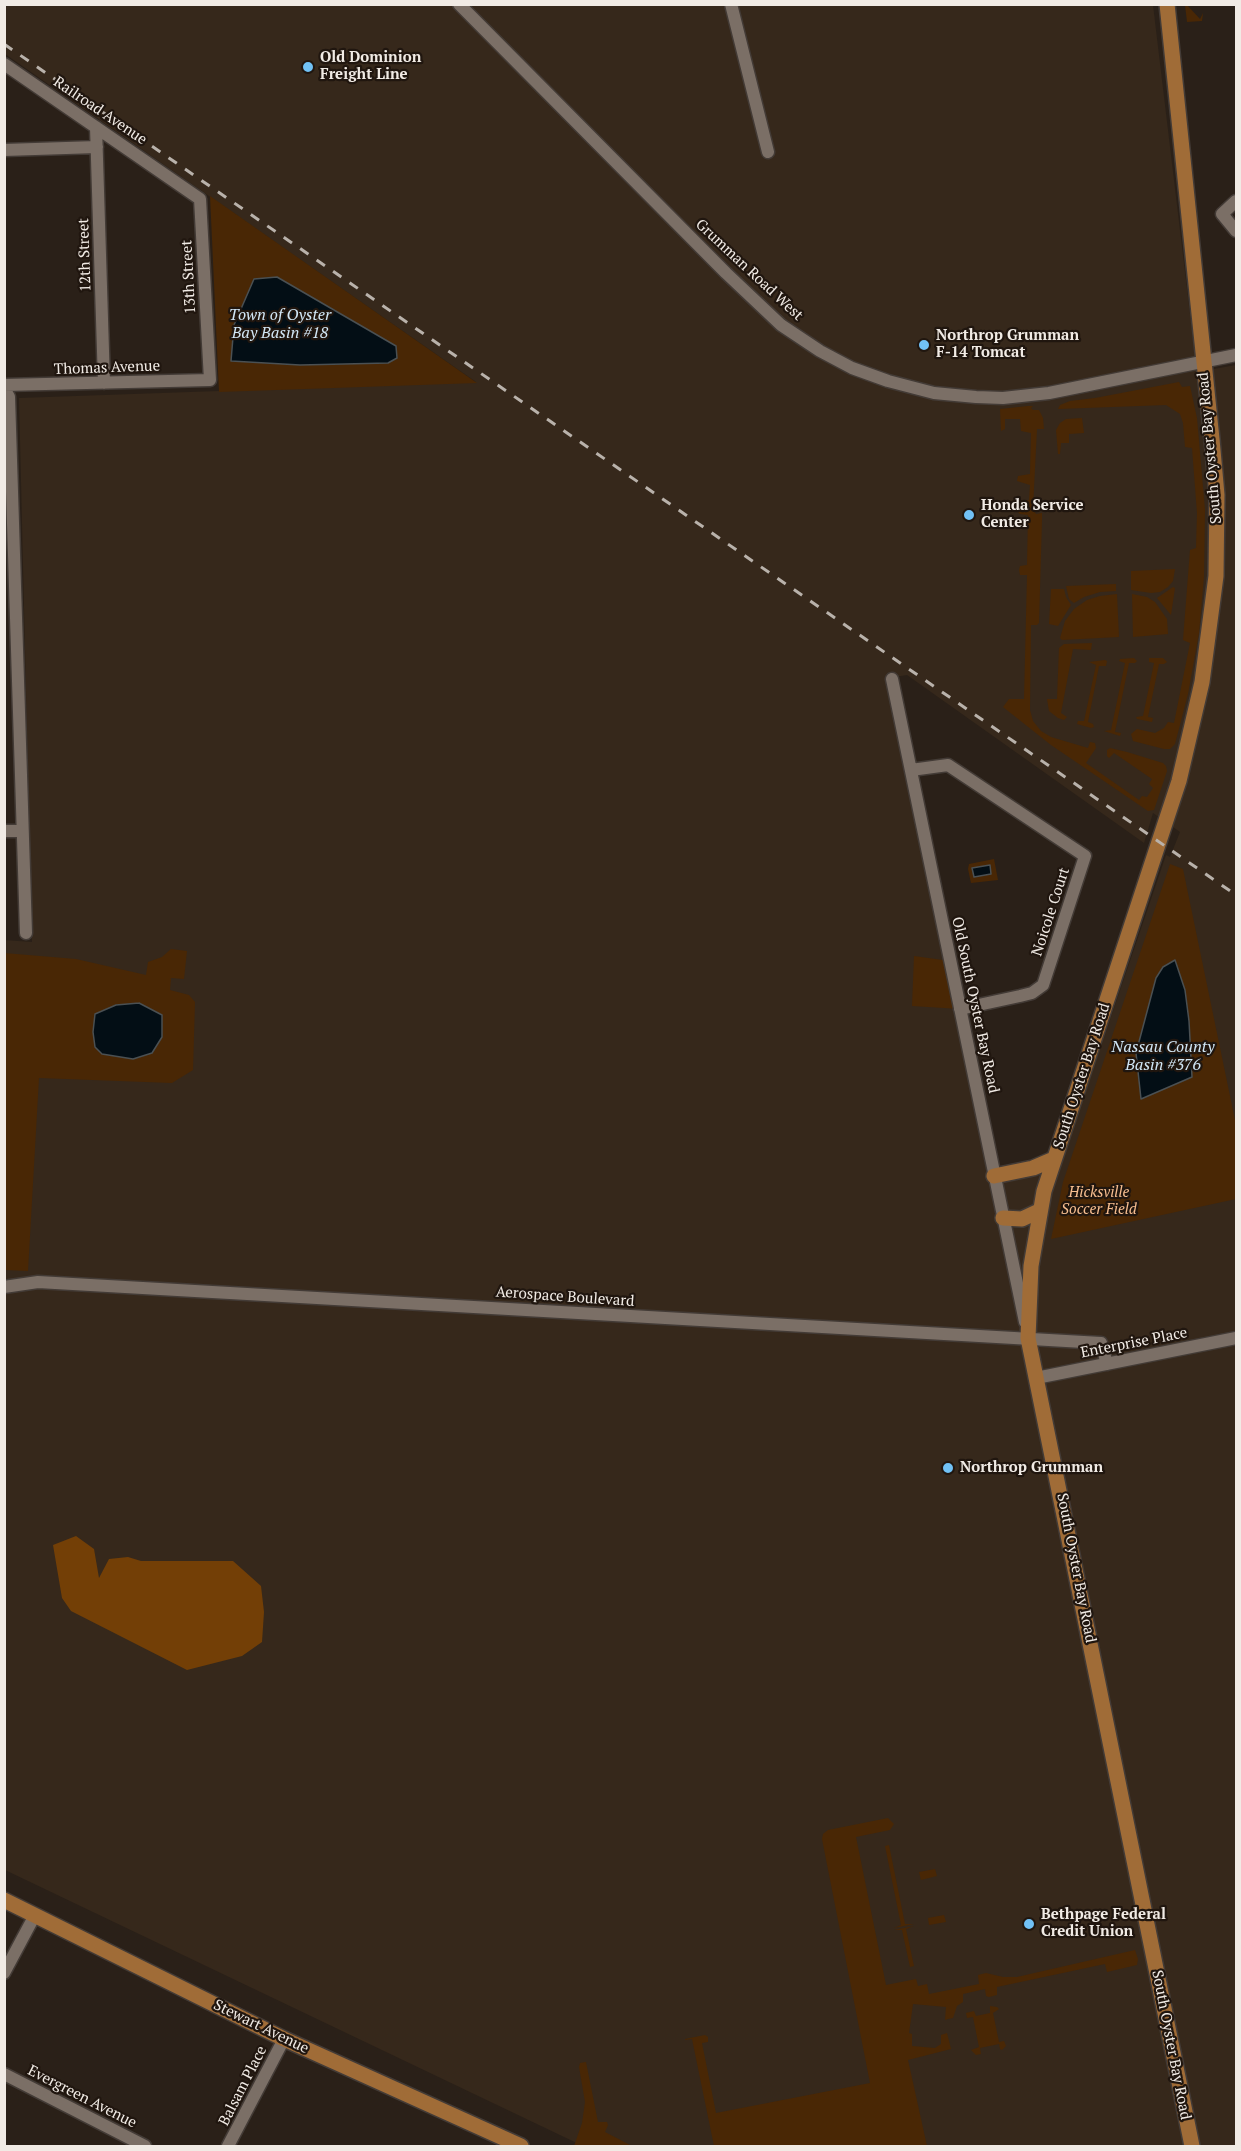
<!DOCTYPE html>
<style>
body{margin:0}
#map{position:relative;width:1241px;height:2151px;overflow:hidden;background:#2a2018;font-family:"PT Serif",serif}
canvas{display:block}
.frame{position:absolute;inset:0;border:6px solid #f1ebe5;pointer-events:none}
</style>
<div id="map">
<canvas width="1241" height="2151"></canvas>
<div class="frame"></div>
</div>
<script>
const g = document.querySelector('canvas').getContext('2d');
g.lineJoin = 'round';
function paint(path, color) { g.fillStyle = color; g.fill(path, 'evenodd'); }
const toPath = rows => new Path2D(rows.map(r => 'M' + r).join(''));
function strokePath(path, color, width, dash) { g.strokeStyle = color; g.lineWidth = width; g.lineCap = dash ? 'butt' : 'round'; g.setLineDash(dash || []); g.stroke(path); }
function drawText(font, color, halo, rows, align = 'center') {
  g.font = font + ' "PT Serif",serif'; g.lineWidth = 4.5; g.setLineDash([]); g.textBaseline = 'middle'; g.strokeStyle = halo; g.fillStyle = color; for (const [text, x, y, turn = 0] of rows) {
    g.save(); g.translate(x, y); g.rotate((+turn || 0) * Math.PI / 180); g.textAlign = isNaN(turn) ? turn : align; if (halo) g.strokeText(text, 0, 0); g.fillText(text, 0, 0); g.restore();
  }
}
const built = toPath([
 [5,5,1153,5,1197,372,1236,365,1236,2146,583,2146,5,1870,4,940,32,942,19,398,476,382,5,54],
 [907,675,1144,843,1153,813,1180,832,1170,857,1166,855,1064,1155,996,1169,895,677]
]);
const green = toPath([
 [1185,5,1187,5,1200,19,1203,13,1202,21,1187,22],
 [210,196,477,383,219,392],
 [1179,382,1182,387,1190,386,1197,418,1205,510,1204,577,1199,633,1188,694,1175,744,1170,749,1164,749,1133,741,1131,734,1137,729,1155,733,1164,728,1168,722,1174,723,1190,643,1183,640,1190,550,1196,548,1197,513,1192,448,1185,447,1183,423,1180,414,1166,405,1058,409,1060,405,1070,401,1095,398],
 [1028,406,1033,406,1031,408,1033,410,1039,410,1043,418,1044,429,1037,429,1033,508,1036,514,1042,513,1042,520,1039,623,1037,625,1031,625,1030,710,1033,721,1041,731,1051,737,1088,748,1090,742,1095,743,1096,748,1086,763,1139,800,1142,796,1147,797,1153,788,1149,784,1152,779,1114,753,1109,758,1107,756,1107,750,1110,748,1127,752,1163,763,1166,766,1167,771,1154,810,1148,811,1051,745,1003,707,1009,699,1024,699,1027,575,1020,575,1019,570,1020,566,1027,565,1028,515,1020,514,1013,507,1015,500,1029,500,1030,485,1017,481,1018,476,1030,474,1031,433,1021,431,1020,419,1005,419,1005,429,1001,431,1000,409],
 [1082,418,1084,433,1069,434,1069,443,1061,443,1060,454,1058,454,1056,430,1060,423,1066,419],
 [1175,569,1173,581,1168,587,1160,592,1151,593,1131,590,1131,571],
 [1116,584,1116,591,1100,592,1084,597,1074,603,1069,599,1066,586],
 [1173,587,1175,588,1171,615,1157,598],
 [1051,589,1064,589,1066,597,1071,605,1058,626,1049,624],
 [1117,594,1119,637,1062,640,1060,638,1065,621,1074,609,1087,600,1100,596],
 [1132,594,1147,597,1155,602,1167,619,1168,634,1133,637],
 [1092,643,1091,650,1073,649,1061,713,1067,717,1064,720,1058,718,1049,711,1047,699,1057,699,1059,648,1064,644],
 [1149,658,1163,658,1167,662,1164,664,1159,664,1148,717,1153,718,1152,722,1137,719,1136,717,1143,716,1154,663,1149,662],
 [1120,659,1134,658,1137,661,1135,663,1129,663,1115,732,1121,733,1120,736,1104,731,1111,730,1125,663,1119,661],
 [1105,660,1107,661,1106,666,1099,666,1088,722,1093,724,1094,727,1091,728,1077,724,1078,721,1084,721,1096,665,1089,662],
 [994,859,998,880,971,883,968,869,969,864],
 [1170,864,1183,869,1236,1125,1236,1199,1051,1239,1063,1182],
 [171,949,187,951,184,979,171,978,170,990,189,995,195,1002,193,1070,172,1083,39,1078,28,1271,5,1270,4,953,76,959,146,975,148,962,162,957],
 [914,956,950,961,960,1009,912,1006],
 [888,1818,894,1824,890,1830,856,1837,886,1985,916,1979,918,1986,927,1984,929,1994,979,1984,978,1975,986,1973,1003,1977,1017,1977,1135,1950,1138,1959,1137,1965,1107,1972,1105,1964,997,1987,997,1995,989,1997,986,1996,985,1989,963,1994,963,2002,957,2006,953,2018,948,2019,945,2020,946,2007,913,2004,909,2033,912,2034,912,2046,935,2048,941,2044,941,2035,947,2033,951,2049,908,2060,927,2146,714,2146,692,2039,685,2040,685,2039,705,2035,708,2037,708,2042,702,2043,716,2113,870,2083,822,1839,823,1834,828,1830],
 [889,1845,905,1924,914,1924,894,1928,901,1925,885,1846],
 [935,1869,937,1876,921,1880,919,1872],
 [944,1915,946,1922,929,1925,928,1918],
 [914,1926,906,1929,914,1966,910,1967,902,1930,894,1930],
 [990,2006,997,2007,999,2009,993,2013,999,2042,1004,2041,1006,2046,1002,2050,1000,2049,999,2044,980,2048,981,2054,976,2055,971,2050,979,2047,973,2017,967,2018,966,2013,974,2011,976,2016,990,2013],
 [586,2062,598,2122,607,2122,608,2125,605,2132,632,2146,574,2146,582,2123,585,2102,579,2067,580,2063]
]);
const forest = toPath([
 [76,1536,94,1549,99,1578,109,1559,128,1557,141,1561,233,1561,261,1586,264,1612,262,1642,242,1656,187,1670,71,1611,62,1598,53,1545]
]);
const water = toPath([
 [277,277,396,346,397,358,388,363,300,365,231,361,234,325,254,279,277,277],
 [990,865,991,874,974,877,972,868,990,865],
 [1175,960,1185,990,1189,1021,1192,1077,1141,1099,1136,1053,1156,978,1163,967,1175,960],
 [139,1003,162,1015,162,1037,152,1053,133,1059,102,1054,95,1047,93,1032,95,1014,116,1005,139,1003]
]);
const minor = toPath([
 [459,4,726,273,781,325,820,351,852,368,888,381,934,393,976,397,1003,398,1049,393,1236,355],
 [731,4,768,152],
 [4,64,200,199,210,380,4,385],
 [96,127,104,383],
 [4,150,97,147],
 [1236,201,1222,214,1236,231],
 [4,388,9,397,26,933],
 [892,679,1025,1322],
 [911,770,948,765,1085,856,1043,985,1032,993,1020,996,960,1009],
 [4,831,21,831],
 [4,1287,38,1282,1101,1343,1107,1364],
 [1036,1378,1236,1338],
 [4,1973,35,1915],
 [4,2074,145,2146],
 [228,2146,284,2039]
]);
const major = toPath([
 [1167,4,1212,439,1217,495,1216,576,1202,682,1179,781,1044,1191,1031,1266,1028,1338,1192,2146],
 [994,1176,1033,1168,1054,1159],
 [1003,1218,1022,1219,1039,1211],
 [4,1900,284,2039,521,2146]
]);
const rail = toPath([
 [4,44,1236,895]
]);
const markers = [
 [308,67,6,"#71c1f5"],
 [924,345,6,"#71c1f5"],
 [969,515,6,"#71c1f5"],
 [948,1468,6,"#71c1f5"],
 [1029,1924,6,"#71c1f5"]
];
const poiNames = [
 ["Old Dominion",320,58],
 ["Freight Line",320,75],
 ["Northrop Grumman",936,336],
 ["F-14 Tomcat",936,353],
 ["Honda Service",981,506],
 ["Center",981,523],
 ["Northrop Grumman",960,1468],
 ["Bethpage Federal",1041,1915],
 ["Credit Union",1041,1932]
];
const streetNames = [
 ["Railroad Avenue",100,111,34],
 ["12th Street",85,255,-92],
 ["Grumman Road West",749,270,43],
 ["13th Street",189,277,-93],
 ["Thomas Avenue",107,368,-2],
 ["South Oyster Bay Road",1210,448,-95],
 ["Noicole Court",1051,912,-72],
 ["Old South Oyster Bay Road",975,1005,78],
 ["South Oyster Bay Road",1082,1076,-72],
 ["Aerospace Boulevard",565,1297,4],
 ["Enterprise Place",1134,1343,-11],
 ["South Oyster Bay Road",1076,1568,79],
 ["Stewart Avenue",261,2027,26],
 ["South Oyster Bay Road",1171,2045,79],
 ["Balsam Place",243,2086,-63],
 ["Evergreen Avenue",82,2097,27]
];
const parkNames = [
 ["Hicksville",1099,1193],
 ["Soccer Field",1099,1210]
];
const waterNames = [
 ["Town of Oyster",280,315],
 ["Bay Basin #18",280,333],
 ["Nassau County",1163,1047],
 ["Basin #376",1163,1065]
];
paint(built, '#36281b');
paint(green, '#492705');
paint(forest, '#733f06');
paint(water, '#030e15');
strokePath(water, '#4a5053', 1.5);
strokePath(minor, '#433b36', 15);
strokePath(major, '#433b36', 18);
strokePath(minor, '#7b6f66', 12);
strokePath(major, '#a06c37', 15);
strokePath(rail, '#b9b2ab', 3, [10, 10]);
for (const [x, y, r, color] of markers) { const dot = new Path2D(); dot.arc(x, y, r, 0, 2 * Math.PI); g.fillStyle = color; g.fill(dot); strokePath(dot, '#20160f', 2); }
drawText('bold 15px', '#f1ebe5', '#20160f', poiNames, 'left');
drawText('15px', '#f1ebe5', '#20160f', streetNames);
drawText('italic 15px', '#f6bd8f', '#20160f', parkNames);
drawText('italic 16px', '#d2e7f6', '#20160f', waterNames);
</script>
